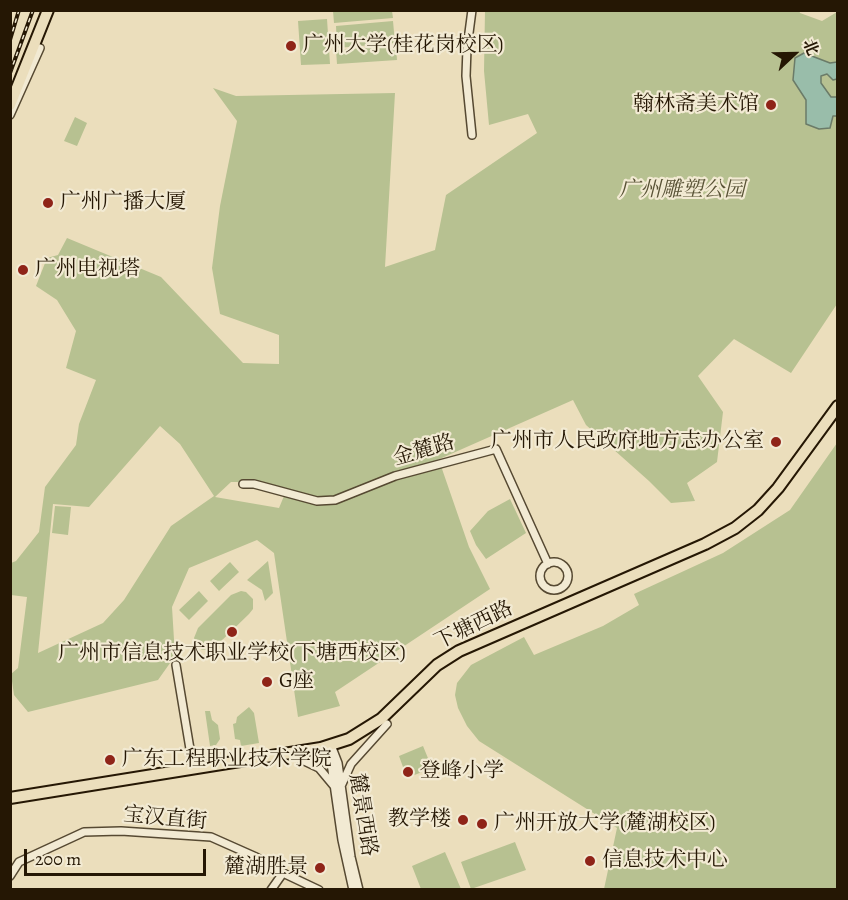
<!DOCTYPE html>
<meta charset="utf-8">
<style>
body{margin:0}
#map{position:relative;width:848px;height:900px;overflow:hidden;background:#ebdebc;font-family:Alegreya,"Noto Serif SC",serif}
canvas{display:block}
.frame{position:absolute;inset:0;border:12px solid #251704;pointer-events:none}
.north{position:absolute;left:764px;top:24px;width:60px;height:60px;-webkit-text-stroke:4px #f2ead3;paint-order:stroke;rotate:68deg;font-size:16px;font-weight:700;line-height:24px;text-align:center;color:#251704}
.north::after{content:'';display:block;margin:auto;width:21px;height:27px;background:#251704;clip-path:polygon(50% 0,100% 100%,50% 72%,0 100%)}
.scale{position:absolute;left:24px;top:849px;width:182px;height:27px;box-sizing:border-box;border:3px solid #251704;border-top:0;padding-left:8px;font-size:18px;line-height:21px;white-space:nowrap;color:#251704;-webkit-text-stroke:4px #f2ead3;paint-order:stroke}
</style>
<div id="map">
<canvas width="848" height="900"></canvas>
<div class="frame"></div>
<div class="north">北</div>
<div class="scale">200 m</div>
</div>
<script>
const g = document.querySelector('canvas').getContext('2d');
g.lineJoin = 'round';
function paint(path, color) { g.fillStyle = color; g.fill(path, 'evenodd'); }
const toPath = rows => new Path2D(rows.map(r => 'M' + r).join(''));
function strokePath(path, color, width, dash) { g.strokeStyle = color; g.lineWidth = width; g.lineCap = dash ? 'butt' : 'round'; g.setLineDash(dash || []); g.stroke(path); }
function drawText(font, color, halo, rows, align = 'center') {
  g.font = font + ' Alegreya,"Noto Serif SC",serif'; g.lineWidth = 4.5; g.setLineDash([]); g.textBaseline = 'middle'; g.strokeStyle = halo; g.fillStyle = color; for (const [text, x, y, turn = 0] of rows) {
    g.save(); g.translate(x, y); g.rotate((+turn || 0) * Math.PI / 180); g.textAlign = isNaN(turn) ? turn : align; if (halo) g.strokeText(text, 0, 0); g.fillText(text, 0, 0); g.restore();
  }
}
const green = toPath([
 [799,10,800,13,822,21,837,12,837,304,791,373,734,339,698,376,723,412,717,462,687,483,695,501,671,503,649,481,586,425,573,400,435,461,395,472,335,498,317,500,254,482,231,482,215,497,279,508,284,496,317,505,336,502,396,477,441,466,469,547,490,589,335,692,340,706,298,717,274,553,257,540,189,568,172,607,175,656,158,680,28,712,14,695,11,674,18,668,27,597,11,595,11,563,16,561,39,532,45,487,76,445,79,424,96,380,66,368,76,331,57,300,36,286,47,258,58,255,67,238,161,277,243,363,279,364,279,335,220,314,212,268,220,206,237,121,213,88,236,96,395,93,385,267,435,250,446,195,537,133,528,114,489,125,484,71,485,11],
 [160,426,180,444,214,496,171,526,124,600,103,623,38,653,53,504,89,507],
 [333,11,392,11,393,18,334,23],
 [327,19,330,64,301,65,298,21],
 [393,21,395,43,337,48,336,26],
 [396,46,397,60,337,64,336,50],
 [75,117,87,123,77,146,64,141],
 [837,443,837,889,604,889,617,828,479,741,467,726,458,708,455,695,457,683,471,665,524,637,534,655,603,626,639,605,634,594,723,553,790,510],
 [510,499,526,533,486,559,476,545,470,531,488,511],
 [55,506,71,507,68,535,52,533],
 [268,561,273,593,265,601,262,590,247,580],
 [230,562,239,572,219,591,210,581],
 [199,591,208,601,189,620,179,610],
 [241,591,246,592,253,599,253,609,249,614,212,650,202,650,198,647,194,638,198,628,231,595],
 [249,707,254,713,259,743,241,746,240,740,235,739,233,724,236,723,237,717],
 [205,711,210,711,212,720,218,725,220,739,216,745,210,746],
 [423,746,432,768,407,778,399,756],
 [515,842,526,870,471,889,461,862],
 [445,852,461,889,421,889,412,866]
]);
const water = toPath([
 [804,53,830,63,837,62,837,79,833,80,827,74,821,76,821,83,831,97,837,97,837,116,833,116,830,128,819,129,806,124,806,100,793,80,795,58,804,53]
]);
const minor = toPath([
 [10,115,40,48],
 [472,135,466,76,467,48,472,10],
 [243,484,254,484,317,501,335,500,395,476,496,449,548,564],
 '540 576a14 14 0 1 1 28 0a14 14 0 1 1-28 0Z',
 [176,665,193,767],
 [331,745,338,763,351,857,359,890],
 [331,747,331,763,342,840,353,890],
 [296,757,319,768,334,786],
 [342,784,351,764,387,724],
 [10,876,19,862,84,832,121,831,211,837,256,857,283,873,319,890],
 [271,890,283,873]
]);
const highway = toPath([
 [10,105,48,10],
 [10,798,321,748,349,739,381,719,437,665,459,651,705,544,735,528,758,510,778,488,838,406]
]);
const rail = toPath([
 [10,40,19,10],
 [10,73,33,10]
]);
const markers = [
 [291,46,6,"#8f2418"],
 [771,105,6,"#8f2418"],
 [48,203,6,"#8f2418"],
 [23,270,6,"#8f2418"],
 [776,442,6,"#8f2418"],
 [232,632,6,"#8f2418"],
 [267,682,6,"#8f2418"],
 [110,760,6,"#8f2418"],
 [408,772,6,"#8f2418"],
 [463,820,6,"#8f2418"],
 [482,824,6,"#8f2418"],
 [590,861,6,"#8f2418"],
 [320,868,6,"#8f2418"]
];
const poiNames = [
 ["广州大学(桂花岗校区)",303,46],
 ["翰林斋美术馆",759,105,"right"],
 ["广州广播大厦",60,203],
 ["广州电视塔",35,270],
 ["广州市人民政府地方志办公室",764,442,"right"],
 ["广州市信息技术职业学校(下塘西校区)",232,654,"center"],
 ["G座",279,682],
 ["广东工程职业技术学院",122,760],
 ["登峰小学",420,772],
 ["教学楼",451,820,"right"],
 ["广州开放大学(麓湖校区)",494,824],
 ["信息技术中心",602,861],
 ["麓湖胜景",308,868,"right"]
];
const parkNames = [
 ["广州雕塑公园",682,191]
];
const streetNames = [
 ["金麓路",424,451,-16],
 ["下塘西路",474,626,-26],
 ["麓景西路",362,815,81],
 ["宝汉直街",165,819,5]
];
paint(green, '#b7c191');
paint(water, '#99bdaa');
strokePath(water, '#6b7b68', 1.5);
strokePath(minor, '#564932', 10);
strokePath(highway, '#251704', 14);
strokePath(minor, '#f2ead3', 7);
strokePath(highway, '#ebdebc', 10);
strokePath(rail, '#251704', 4);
strokePath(rail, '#f2ead3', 1.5, [4.5]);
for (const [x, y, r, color] of markers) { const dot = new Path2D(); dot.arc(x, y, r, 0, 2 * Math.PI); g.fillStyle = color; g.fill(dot); strokePath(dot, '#f2ead3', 2); }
drawText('21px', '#251704', '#f2ead3', poiNames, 'left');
drawText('italic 21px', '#585235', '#f2ead3', parkNames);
drawText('21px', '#251704', '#f2ead3', streetNames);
</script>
